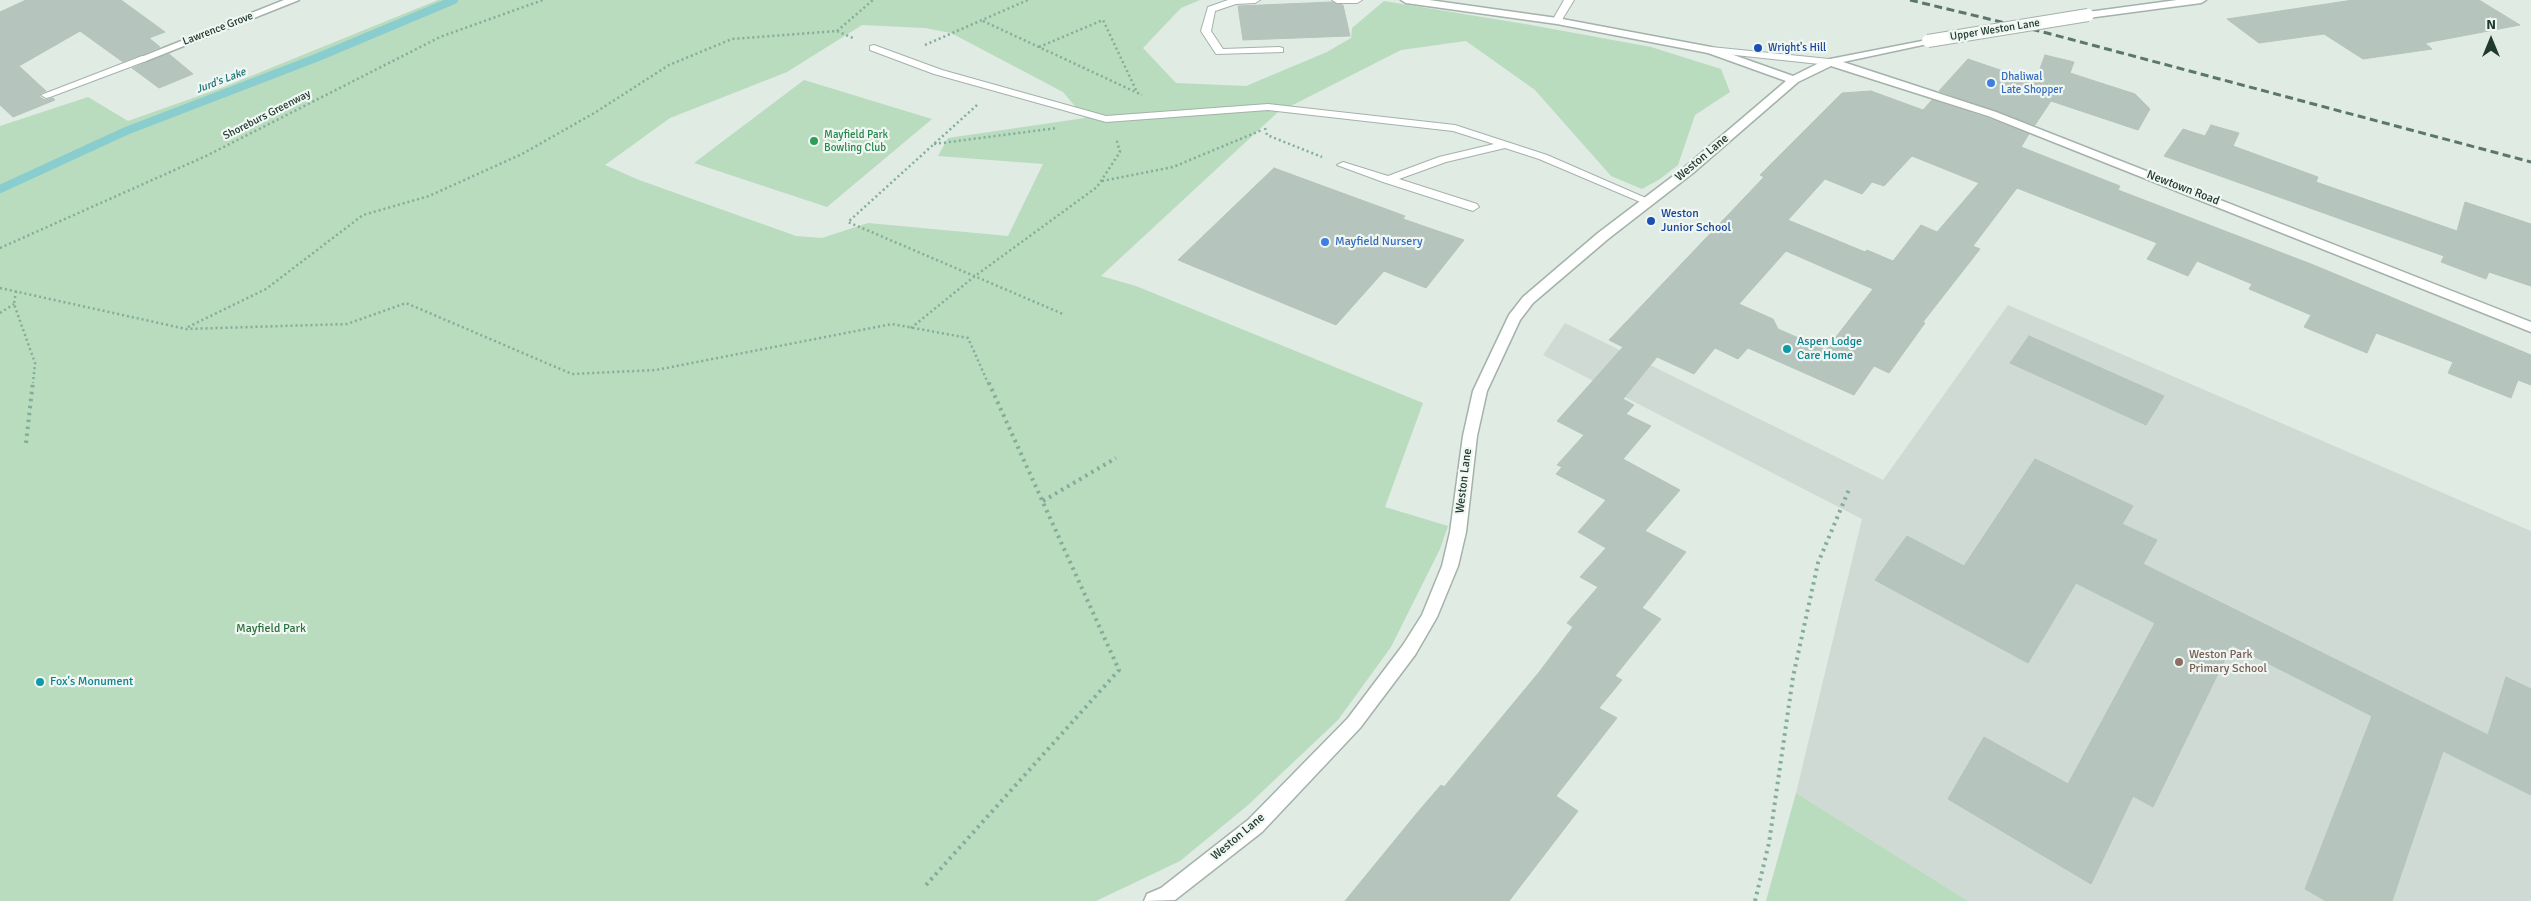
<!DOCTYPE html>
<style>
body{margin:0}
#map{position:relative;width:2531px;height:901px;overflow:hidden;background:#e0ebe4;font-family:Signika,sans-serif}
canvas{display:block}
.north{position:absolute;left:2466px;top:15px;width:50px;height:50px;-webkit-text-stroke:4px #f0f7f3;paint-order:stroke;rotate:0deg;font-size:14px;font-weight:700;line-height:20px;text-align:center;color:#213a30}
.north::after{content:'';display:block;margin:auto;width:18px;height:22px;background:#213a30;clip-path:polygon(50% 0,100% 100%,50% 72%,0 100%)}
</style>
<div id="map">
<canvas width="2531" height="901"></canvas>
<div class="north">N</div>
</div>
<script>
const g = document.querySelector('canvas').getContext('2d');
g.lineJoin = 'round';
function paint(path, color) { g.fillStyle = color; g.fill(path, 'evenodd'); }
const toPath = rows => new Path2D(rows.map(r => 'M' + r).join(''));
function strokePath(path, color, width, dash) { g.strokeStyle = color; g.lineWidth = width; g.lineCap = dash ? 'butt' : 'round'; g.setLineDash(dash || []); g.stroke(path); }
function drawText(font, color, halo, rows, align = 'center') {
  g.font = font + ' Signika,sans-serif'; g.lineWidth = 4.5; g.setLineDash([]); g.textBaseline = 'middle'; g.strokeStyle = halo; g.fillStyle = color; for (const [text, x, y, turn = 0] of rows) {
    g.save(); g.translate(x, y); g.rotate((+turn || 0) * Math.PI / 180); g.textAlign = isNaN(turn) ? turn : align; if (halo) g.strokeText(text, 0, 0); g.fillText(text, 0, 0); g.restore();
  }
}
const built = toPath([
 [2008,305,2531,531,2531,901,1968,901,1796,793,1862,519,1543,355,1565,323,1883,480]
]);
const green = toPath([
 [438,0,1200,0,1181,8,1143,48,1176,83,1246,86,1327,52,1351,38,1352,28,1384,1,1531,25,1651,47,1721,69,1730,92,1695,115,1678,165,1660,179,1642,189,1611,176,1535,90,1466,41,1401,50,1277,113,1101,276,1136,286,1423,403,1385,507,1448,526,1440,549,1391,647,1338,720,1247,806,1180,861,1096,901,0,901,0,126,88,97,128,121,224,87],
 [862,25,925,28,951,33,1063,92,1085,118,948,138,938,156,1043,164,1008,236,868,223,822,238,796,236,639,180,605,165,670,118,787,72],
 [804,80,932,119,827,207,694,163],
 [1796,793,1968,901,1766,901]
]);
const stream = toPath([
 [0,189,126,131,316,58,454,0]
]);
const building = toPath([
 [26,0,121,0,165,32,149,38,160,47,123,62,80,31,19,66,46,91,39,94,40,97,45,100,53,98,55,100,13,117,0,105,0,12,26,0],
 [2353,0,2479,0,2520,25,2425,43,2432,49,2363,59,2324,34,2259,43,2227,19,2353,0],
 [1332,2,1343,5,1350,36,1243,40,1238,6,1332,2],
 [169,54,193,74,159,88,132,68,169,54],
 [2045,55,2074,62,2070,73,2135,94,2150,109,2138,130,2051,101,2035,125,1939,91,1968,59,2035,82,2045,55],
 [1871,91,1923,110,1932,100,1987,118,2029,134,2021,147,2120,186,2118,190,2311,264,2531,355,2531,385,2518,380,2511,398,2448,373,2453,362,2376,333,2367,353,2304,327,2311,315,2249,289,2252,284,2197,261,2188,276,2147,259,2157,243,2017,188,1973,246,1980,249,1923,322,1925,323,1889,373,1874,366,1854,395,1748,348,1738,359,1715,348,1694,374,1657,357,1623,399,1634,405,1626,414,1651,426,1623,459,1680,490,1645,531,1686,552,1642,608,1661,619,1615,676,1622,680,1599,708,1617,718,1556,796,1578,811,1509,901,1345,901,1417,813,1441,785,1444,787,1540,671,1573,627,1567,623,1598,587,1580,577,1606,548,1578,532,1606,500,1556,474,1562,467,1557,465,1584,435,1557,421,1623,347,1609,340,1764,177,1760,175,1842,93,1871,91],
 [1912,156,1979,183,1937,232,1921,225,1893,261,1867,250,1865,252,1788,220,1825,179,1862,194,1872,182,1884,186,1912,156],
 [1786,251,1873,289,1826,350,1778,329,1773,319,1739,304,1786,251],
 [2211,125,2239,133,2233,146,2318,177,2316,182,2457,231,2465,202,2531,224,2531,286,2489,272,2486,279,2441,262,2444,256,2164,156,2183,129,2205,136,2211,125],
 [1274,168,1405,216,1403,219,1464,240,1426,288,1384,271,1336,325,1178,260,1274,168],
 [2029,336,2164,396,2146,425,2010,363,2029,336],
 [2035,459,2133,506,2122,524,2157,540,2143,564,2488,735,2506,677,2531,689,2531,795,2443,751,2392,901,2326,901,2305,889,2372,716,2232,645,2153,807,2133,796,2091,884,1948,799,1984,737,2068,784,2155,623,2076,583,2028,663,1875,580,1907,536,1964,566,2035,459]
]);
const pathFar1 = toPath([
 [983,21,1142,95],
 [837,31,873,0],
 [925,45,1028,0],
 [1039,47,1103,20,1136,90],
 [977,105,848,222,1063,314],
 [1265,128,1267,135,1322,157],
 [934,144,1057,128],
 [1102,181,1173,167,1262,130],
 [0,248,206,156,440,37,543,0],
 [0,288,186,329,347,324,406,303,572,374,656,370,892,324,968,338,988,383],
 [16,291,14,304,35,363,33,383],
 [0,313,14,304],
 [188,327,266,289,363,215,429,196,522,154,596,112,669,65,732,39,837,31,855,39],
 [911,328,975,276,1097,187,1120,152,1116,138]
]);
const path = toPath([
 [26,443,33,381],
 [1043,501,1116,458],
 [926,885,1119,670,988,381],
 [1755,901,1769,843,1793,677,1818,563,1850,487]
]);
const service = toPath([
 [1228,0,1260,0,1255,3,1236,4,1215,11,1211,31,1223,49,1279,47,1283,48,1283,52,1216,54,1201,31,1208,7,1228,0],
 [1332,0,1362,0,1357,3,1337,3,1332,0],
 [1564,0,1574,0,1560,23,1554,23,1552,21,1564,0],
 [874,45,942,70,1106,116,1268,104,1455,125,1547,155,1655,202,1649,206,1645,204,1539,159,1505,148,1446,162,1399,179,1477,204,1479,207,1473,211,1383,182,1337,165,1343,162,1388,176,1439,157,1494,144,1453,131,1268,110,1106,122,934,74,870,50,870,46,874,45],
 [1711,47,1829,59,1834,62,1829,65,1707,52,1707,48,1711,47],
 [142,56,147,59,146,61,50,97,46,98,41,95,142,56]
]);
const minor = toPath([
 [284,0,299,0,146,61,142,62,136,59,284,0]
]);
const tertiary = toPath([
 [1401,0,1429,0,1557,18,1711,47,1793,76,1825,60,1932,39,1932,43,1843,62,1996,112,2531,322,2531,332,1988,116,1831,66,1798,82,1693,173,1608,239,1533,303,1520,320,1487,391,1477,436,1466,532,1458,566,1437,617,1415,655,1360,728,1262,832,1175,900,1144,901,1147,894,1161,888,1248,820,1348,718,1403,645,1422,615,1442,566,1450,532,1463,436,1473,391,1509,315,1523,297,1598,233,1685,167,1786,81,1708,53,1557,24,1406,3,1401,0],
 [2177,0,2206,0,2201,3,2088,18,2083,15,2088,12,2177,0]
]);
const rail = toPath([
 [1910,0,2047,33,2531,162]
]);
const tertiaryBridge = toPath([
 [1928,41,2088,15]
]);
const markers = [
 [1758,48,5,"#1a4fb4"],
 [1991,83,5,"#3f7fe0"],
 [814,141,5,"#2e9e5b"],
 [1651,221,5,"#1a4fb4"],
 [1325,242,5,"#3f7fe0"],
 [1787,349,5,"#0f9aa8"],
 [2179,662,5,"#8d6e63"],
 [40,682,5,"#0f9aa8"]
];
const farStreetnames = [
 ["Lawrence Grove",218,29,-21],
 ["Upper Weston Lane",1995,30,-9],
 ["Shoreburs Greenway",267,115,-27]
];
const farTransitnames = [
 ["Wright's Hill",1768,48]
];
const farShopnames = [
 ["Dhaliwal",2001,77],
 ["Late Shopper",2001,90]
];
const farWaternames = [
 ["Jurd's Lake",221,81,-21]
];
const farLeisurenames = [
 ["Mayfield Park",824,135],
 ["Bowling Club",824,148]
];
const streetNames = [
 ["Weston Lane",1702,158,-40],
 ["Newtown Road",2183,188,21],
 ["Weston Lane",1464,481,-83],
 ["Weston Lane",1238,837,-40]
];
const transitNames = [
 ["Weston",1661,214],
 ["Junior School",1661,228]
];
const shopNames = [
 ["Mayfield Nursery",1335,242]
];
const cultureNames = [
 ["Aspen Lodge",1797,342],
 ["Care Home",1797,356],
 ["Fox's Monument",50,682]
];
const parkNames = [
 ["Mayfield Park",271,629]
];
const educationNames = [
 ["Weston Park",2189,655],
 ["Primary School",2189,669]
];
paint(built, '#cedad3');
paint(green, '#b9dbbe');
strokePath(stream, '#89cdcf', 8);
paint(building, '#b5c5bd');
strokePath(building, '#b3c4bb', 1);
strokePath(service, '#a3b2aa', 2);
strokePath(minor, '#a3b2aa', 3);
strokePath(tertiary, '#a3b2aa', 3);
strokePath(pathFar1, '#81ad9a', 2.5, [2, 3]);
strokePath(path, '#81ad9a', 4, [2.5, 4.5]);
paint(service, '#fff');
paint(minor, '#fff');
paint(tertiary, '#fff');
strokePath(rail, '#5b766c', 3, [8, 4.5]);
strokePath(tertiaryBridge, '#a3b2aa', 14, []);
strokePath(tertiaryBridge, '#fff', 12);
for (const [x, y, r, color] of markers) { const dot = new Path2D(); dot.arc(x, y, r, 0, 2 * Math.PI); g.fillStyle = color; g.fill(dot); strokePath(dot, '#f0f7f3', 2); }
drawText('11px', '#213a30', '#f0f7f3', farStreetnames);
drawText('11px', '#164399', '#f0f7f3', farTransitnames, 'left');
drawText('11px', '#366cbe', '#f0f7f3', farShopnames, 'left');
drawText('italic 11px', '#1d7174', '#f0f7f3', farWaternames);
drawText('11px', '#27864d', '#f0f7f3', farLeisurenames, 'left');
drawText('12px', '#213a30', '#f0f7f3', streetNames);
drawText('12px', '#164399', '#f0f7f3', transitNames, 'left');
drawText('12px', '#366cbe', '#f0f7f3', shopNames, 'left');
drawText('12px', '#0d838f', '#f0f7f3', cultureNames, 'left');
drawText('12px', '#2c703e', '#f0f7f3', parkNames);
drawText('12px', '#785e54', '#f0f7f3', educationNames, 'left');
</script>
